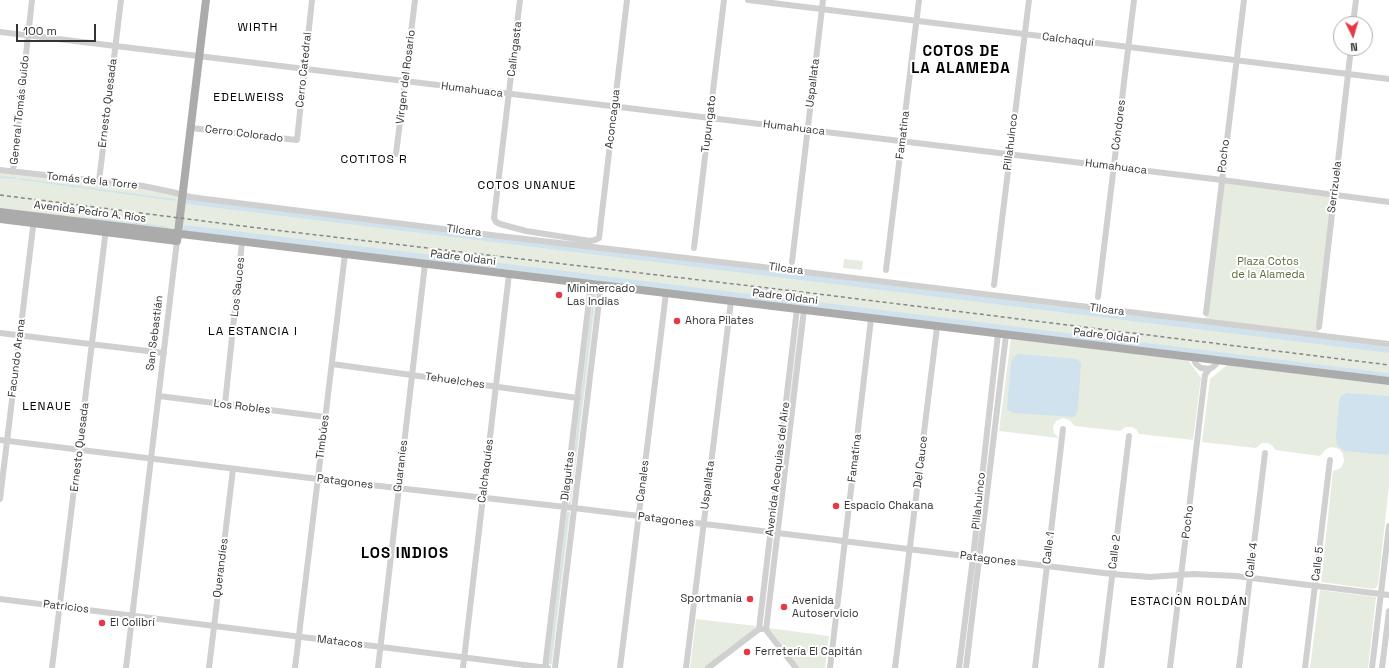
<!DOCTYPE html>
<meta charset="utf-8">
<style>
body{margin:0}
#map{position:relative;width:1389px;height:668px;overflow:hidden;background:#fff;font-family:"Space Grotesk",sans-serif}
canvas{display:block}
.north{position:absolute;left:1333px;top:16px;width:40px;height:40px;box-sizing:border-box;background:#fff;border:1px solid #adadad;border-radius:50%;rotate:175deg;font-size:11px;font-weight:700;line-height:16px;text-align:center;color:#333}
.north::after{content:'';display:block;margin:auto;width:14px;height:18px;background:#e63946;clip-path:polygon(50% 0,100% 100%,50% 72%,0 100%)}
.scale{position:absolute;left:16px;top:24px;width:80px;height:18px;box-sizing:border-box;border:2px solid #333;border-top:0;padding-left:5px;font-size:12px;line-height:14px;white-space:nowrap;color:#333;-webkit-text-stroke:3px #fff;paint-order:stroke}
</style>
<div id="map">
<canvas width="1389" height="668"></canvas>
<div class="north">N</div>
<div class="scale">100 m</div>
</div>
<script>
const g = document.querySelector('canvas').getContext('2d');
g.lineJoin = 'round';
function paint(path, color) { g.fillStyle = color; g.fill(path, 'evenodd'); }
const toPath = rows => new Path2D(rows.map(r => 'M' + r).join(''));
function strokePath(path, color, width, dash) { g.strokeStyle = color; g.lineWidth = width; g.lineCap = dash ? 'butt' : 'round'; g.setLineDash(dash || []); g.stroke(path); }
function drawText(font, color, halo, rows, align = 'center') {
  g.font = font + ' "Space Grotesk",sans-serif'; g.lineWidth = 4; g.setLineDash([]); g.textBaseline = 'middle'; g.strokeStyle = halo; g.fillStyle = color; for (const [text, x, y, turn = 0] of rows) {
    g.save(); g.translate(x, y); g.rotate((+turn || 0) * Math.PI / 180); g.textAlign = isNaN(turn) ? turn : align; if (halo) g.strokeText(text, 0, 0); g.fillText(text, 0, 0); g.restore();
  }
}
const green = toPath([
 [0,170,143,186,190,197,1205,321,1222,180,1334,195,1318,335,1389,344,1389,381,0,212],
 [844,259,863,261,862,270,843,268],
 [593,288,596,288,597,291,571,504,569,505,567,504],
 [799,321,800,321,775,526,774,526],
 [1011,338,1188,360,1201,378,1193,440,1139,434,1136,429,1131,427,1126,427,1120,431,1075,426,1069,420,1063,418,1056,421,1053,427,1054,433,1059,438,999,431],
 [1227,365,1389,385,1389,486,1378,585,1376,588,1373,589,1321,582,1333,471,1341,468,1344,461,1343,454,1339,449,1332,447,1328,448,1325,450,1320,456,1275,450,1273,446,1268,443,1262,443,1256,448,1202,442,1210,379],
 [567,511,570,512,570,514,552,664,548,665,547,664],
 [1320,590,1376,597,1368,668,1310,668],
 [696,619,756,626,754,629,704,668,690,668],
 [768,628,829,636,825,668,799,668]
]);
const water = toPath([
 [1019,354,1077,359,1081,363,1078,410,1075,417,1013,413,1007,409,1011,363,1013,357],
 [1347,393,1389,396,1389,452,1388,455,1344,451,1337,445,1336,436,1339,402,1341,396]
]);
const stream = toPath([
 [0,177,15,178],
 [20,179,175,200],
 [83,218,167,227],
 [569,503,595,290],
 [550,663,568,513]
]);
const canal = toPath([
 [185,201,1389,350],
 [186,228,591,277],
 [596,278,799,303],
 [803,303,1389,376]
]);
const minor = toPath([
 [520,0,494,218,496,222,500,224,526,231,590,241,595,240,599,238,627,0],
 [748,0,1389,79],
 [1353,24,1356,0],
 [0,32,1222,180,1389,202],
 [191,128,297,140,312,0],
 [396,154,415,0],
 [0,170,143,186,172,192,190,197,491,235,805,272,1389,344],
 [13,172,32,0],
 [99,181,121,0],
 [694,248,724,0],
 [792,262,823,0],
 [886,270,919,0],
 [994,285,1029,0],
 [1098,297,1134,0],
 [1206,313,1244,0],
 [1319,327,1351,48],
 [0,333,164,353],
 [1193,358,1196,364,1201,368,1209,369,1213,367,1219,361],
 [332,364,578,398],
 [159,396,325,417],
 [225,404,242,242],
 [0,440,318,479,574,508,1112,574,1150,577,1193,574,1236,576,1389,595],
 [0,499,34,219],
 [0,599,548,668],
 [759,629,797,309],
 [52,668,106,229],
 [126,668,177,241],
 [209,668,233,469],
 [295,668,345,254],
 [378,668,425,264],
 [463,668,509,274],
 [545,668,591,284],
 [555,668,601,285],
 [620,668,666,293],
 [686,668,731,301],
 [708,668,759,629,762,629],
 [796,668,766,630,804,310],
 [830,668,871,319],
 [895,668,937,327],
 [959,668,973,558,998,334],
 [966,668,1006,335],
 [1035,668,1063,429],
 [1101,668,1129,436],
 [1170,668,1205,375,1209,369],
 [1239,668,1265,453],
 [1305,668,1330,460],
 [1372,668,1389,526],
 [1382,668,1389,611]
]);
const major = toPath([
 [0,212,1389,381],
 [0,219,177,241,206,0]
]);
const rail = toPath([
 [0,195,266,229,802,292,1389,365]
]);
const markers = [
 [559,295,4,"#e63946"],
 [677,321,4,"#e63946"],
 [836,506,4,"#e63946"],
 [750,599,4,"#e63946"],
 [784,607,4,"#e63946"],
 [102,623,4,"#e63946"],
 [747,652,4,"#e63946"]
];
const streetNames = [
 ["Calchaqui",1068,40,7],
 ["Calingasta",515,49,-83],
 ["Cerro Catedral",304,70,-84],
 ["Virgen del Rosario",406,77,-83],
 ["Uspallata",813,83,-83],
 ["Humahuaca",472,90,7],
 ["Ernesto Quesada",108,103,-83],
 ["General Tomás Guido",20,110,-84],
 ["Aconcagua",613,119,-83],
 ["Tupungato",709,124,-83],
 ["Cóndores",1119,125,-83],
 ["Humahuaca",794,128,7],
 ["Cerro Colorado",244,134,7],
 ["Famatina",903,135,-83],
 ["Pillahuinco",1011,142,-83],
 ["Pocho",1224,156,-83],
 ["Humahuaca",1116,167,7],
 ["Tomás de la Torre",92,181,6],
 ["Serrizuela",1335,187,-83],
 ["Avenida Pedro A. Ríos",90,212,7],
 ["Tilcara",464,231,7],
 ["Padre Oldani",463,258,7],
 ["Tilcara",786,269,7],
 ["Los Sauces",238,287,-84],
 ["Padre Oldani",785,297,7],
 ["Tilcara",1107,310,7],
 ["San Sebastián",155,333,-83],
 ["Padre Oldani",1106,336,7],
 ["Facundo Arana",17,358,-83],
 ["Tehuelches",455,381,8],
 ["Los Robles",242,407,7],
 ["Timbúes",323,437,-83],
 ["Ernesto Quesada",80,447,-83],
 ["Famatina",855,458,-83],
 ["Del Cauce",921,462,-83],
 ["Guaraníes",401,466,-83],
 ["Avenida Acequias del Aire",778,469,-83],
 ["Calchaquíes",486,471,-83],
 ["Diaguitas",568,476,-83],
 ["Canales",643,481,-83],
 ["Patagones",345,482,7],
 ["Uspallata",708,485,-83],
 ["Pillahuinco",979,501,-84],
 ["Patagones",666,520,7],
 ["Pocho",1188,522,-83],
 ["Calle 1",1049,548,-83],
 ["Calle 2",1115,552,-83],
 ["Patagones",988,559,7],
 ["Calle 4",1252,560,-83],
 ["Calle 5",1318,564,-83],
 ["Querandíes",221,568,-83],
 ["Patricios",66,607,7],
 ["Matacos",340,642,7]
];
const parkNames = [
 ["Plaza Cotos",1268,262],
 ["de la Alameda",1268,275]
];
const poiNames = [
 ["Minimercado",567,289],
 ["Las Indias",567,302],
 ["Ahora Pilates",685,321],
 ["Espacio Chakana",844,506],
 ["Sportmanía",742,599,"right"],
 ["Avenida",792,601],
 ["Autoservicio",792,614],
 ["El Colibrí",110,623],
 ["Ferretería El Capitán",755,652]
];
const neighbourhoodNames = [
 ["WIRTH",258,28],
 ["EDELWEISS",249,98],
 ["COTITOS R",374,160],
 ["COTOS UNANUE",527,186],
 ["LA ESTANCIA I",253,332],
 ["LENAUE",47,407],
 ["ESTACIÓN ROLDÁN",1189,602]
];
const districtNames = [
 ["COTOS DE",961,52],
 ["LA ALAMEDA",961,69],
 ["LOS INDIOS",405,554]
];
paint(green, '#e6ecdf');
paint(water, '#cfe2ee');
strokePath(stream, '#cfe2ee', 1.5);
strokePath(canal, '#cfe2ee', 5.5);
strokePath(minor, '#d0d0d0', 6);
strokePath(major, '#ababab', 8);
strokePath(rail, '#888', 1.5, [4, 3]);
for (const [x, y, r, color] of markers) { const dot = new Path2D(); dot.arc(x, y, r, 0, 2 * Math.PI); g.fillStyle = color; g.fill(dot); strokePath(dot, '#fff', 1.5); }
drawText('11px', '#333', '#fff', streetNames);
drawText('11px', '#56703f', '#fff', parkNames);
drawText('11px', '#333', '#fff', poiNames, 'left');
g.letterSpacing = '1px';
drawText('12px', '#000', '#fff', neighbourhoodNames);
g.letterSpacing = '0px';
g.letterSpacing = '1px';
drawText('bold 15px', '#000', '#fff', districtNames);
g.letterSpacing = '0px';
</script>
